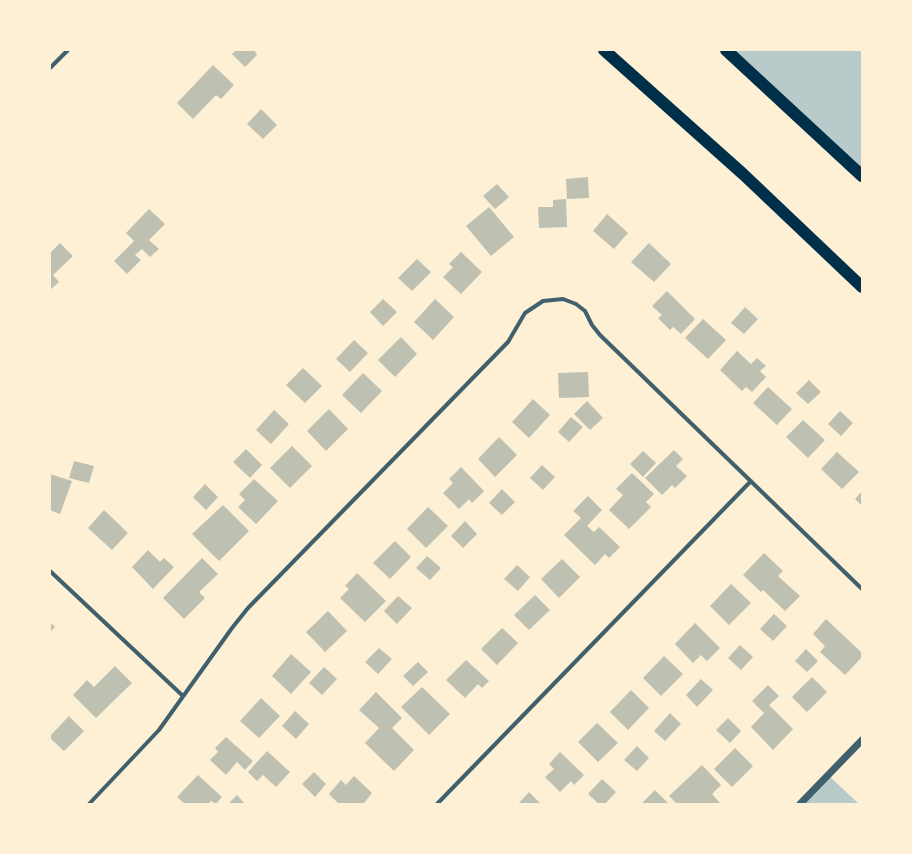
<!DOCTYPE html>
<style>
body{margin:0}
#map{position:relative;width:912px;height:854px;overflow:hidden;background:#fdf0d5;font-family:"Archivo Narrow",sans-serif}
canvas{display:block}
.frame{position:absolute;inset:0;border:51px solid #fdf0d5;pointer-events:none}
</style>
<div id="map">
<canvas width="912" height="854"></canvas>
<div class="frame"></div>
</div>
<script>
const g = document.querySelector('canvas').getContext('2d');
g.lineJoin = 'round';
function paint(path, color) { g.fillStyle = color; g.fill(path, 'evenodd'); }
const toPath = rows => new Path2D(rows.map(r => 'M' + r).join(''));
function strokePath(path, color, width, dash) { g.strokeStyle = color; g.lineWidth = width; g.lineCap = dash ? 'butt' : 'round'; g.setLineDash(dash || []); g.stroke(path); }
const green = toPath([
 [726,50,862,50,862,176],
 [828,775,859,804,800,804]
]);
const building = toPath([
 [236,50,257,50,255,52,257,55,245,67,232,54],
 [213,65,234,85,221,99,216,95,193,119,177,103],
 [261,109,277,125,263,139,247,124],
 [588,177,589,198,567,199,566,179],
 [497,184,509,197,495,209,483,196],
 [566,199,567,227,539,228,538,207,553,207,553,200],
 [489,207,514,237,491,256,466,226],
 [149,209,165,224,149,240,159,249,150,257,142,249,135,255,141,260,127,274,114,261,134,241,126,233],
 [607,214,628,233,614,249,593,231],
 [60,243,73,256,53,275,59,282,50,290,50,253],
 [649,243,671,264,654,282,631,262],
 [461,252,482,272,461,294,443,277,453,267,449,264],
 [417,259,431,272,412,291,398,278],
 [667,291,695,319,681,334,673,327,670,330,658,318,662,315,652,306],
 [383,299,397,312,383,326,370,312],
 [435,299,454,317,433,340,414,322],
 [745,307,758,319,744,334,731,323],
 [703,319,726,340,708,359,685,338],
 [401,337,417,354,395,377,378,360],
 [354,340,368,353,350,372,336,359],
 [737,351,751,364,757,358,766,366,760,371,766,377,752,392,746,387,742,391,720,370],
 [303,368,322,386,305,403,286,385],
 [588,372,589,397,559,398,558,373],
 [363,373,382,391,361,413,342,395],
 [809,380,821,392,808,404,796,393],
 [768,387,792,409,777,425,753,403],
 [533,399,550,415,529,438,512,422],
 [587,401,603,418,590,430,574,414],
 [329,409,348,429,326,451,307,431],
 [274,410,289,424,271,444,256,430],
 [840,411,853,423,841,436,828,424],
 [571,417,583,427,569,442,558,432],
 [803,420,825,440,808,458,786,437],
 [499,437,517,455,495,477,478,459],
 [292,446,312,466,290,488,270,468],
 [246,449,262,465,250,478,233,462],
 [674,450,683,459,676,466,687,476,675,488,672,485,662,495,645,478],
 [643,451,656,463,643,477,630,464],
 [837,452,859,472,842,489,821,469],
 [74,461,94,466,89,483,69,478],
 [542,465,555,477,543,490,530,478],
 [461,467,484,491,472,503,469,499,459,509,443,493,453,483,449,479],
 [632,473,654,494,646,502,651,507,629,529,609,510,623,495,616,489],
 [50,474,72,481,60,514,50,510],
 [254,479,278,501,256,524,238,507,245,500,239,494],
 [205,484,218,497,206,510,193,497],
 [502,489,515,502,502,515,489,503],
 [862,491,862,506,855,499],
 [588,496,602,510,587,526,594,532,599,527,620,547,609,558,605,554,595,565,564,535,581,518,573,511],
 [223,505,249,531,219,561,192,534],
 [428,507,448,526,426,548,407,529],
 [104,510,128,533,112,550,88,528],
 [465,521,477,534,463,548,451,536],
 [395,541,411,557,390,579,373,563],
 [148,550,160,562,164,558,174,567,153,589,132,567],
 [764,553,783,571,778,576,800,596,785,611,763,590,761,592,743,575],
 [427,556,441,568,430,580,416,568],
 [202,558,218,574,199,592,205,598,184,619,163,598],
 [562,559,580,577,559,598,541,579],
 [517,565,530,577,518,591,504,579],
 [357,573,386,601,365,622,340,598,349,589,345,586],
 [731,584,751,603,729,625,710,606],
 [535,595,550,610,529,630,514,615],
 [398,596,412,608,397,624,384,611],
 [328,611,347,631,325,652,306,632],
 [774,614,787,626,773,641,760,629],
 [826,619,862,653,862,657,845,675,820,652,825,646,813,634],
 [50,622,55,627,50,632],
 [695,623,720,648,707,661,701,655,693,663,675,644],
 [502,628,518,643,497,665,481,649],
 [740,645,753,657,741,670,728,658],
 [379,648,392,659,378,674,365,662],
 [806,649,818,661,807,672,795,661],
 [291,654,311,672,291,694,272,676],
 [664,656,683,674,661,696,643,678],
 [466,660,489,681,482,688,478,684,465,698,446,680],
 [418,662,428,672,413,686,403,676],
 [115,666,132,683,96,718,73,695,87,680,94,687],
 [324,667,337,679,322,695,309,683],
 [812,677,827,692,807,712,792,697],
 [701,679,713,690,697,707,686,695],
 [768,685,779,696,769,705,793,729,773,750,751,727,764,713,752,701],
 [422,687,450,714,429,735,401,707],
 [631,690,649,708,628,730,610,712],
 [376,692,402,718,392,728,414,750,394,771,365,743,379,728,359,710],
 [261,698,280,716,259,738,240,721],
 [295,711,309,724,296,739,282,726],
 [670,713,681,724,665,741,654,731],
 [69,716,84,731,64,751,50,738,50,736],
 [728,718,741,731,730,743,716,730],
 [597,723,618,743,598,762,578,742],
 [226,737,253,761,245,770,237,762,226,775,210,760,218,752,215,748],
 [637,746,649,758,637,771,624,760],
 [735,748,753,766,732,787,714,769],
 [267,751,290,772,276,787,263,775,257,781,248,772],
 [560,752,584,775,574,785,571,781,560,792,545,777,554,769,549,764],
 [702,765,721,785,712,794,720,803,677,804,669,796],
 [314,772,326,784,315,797,302,784],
 [198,775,222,797,216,804,211,801,208,804,185,804,177,797],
 [354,776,372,793,364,803,365,804,339,804,329,794,341,780,346,785],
 [602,779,616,792,605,804,599,804,588,794],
 [655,790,669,804,642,803],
 [529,792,541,804,518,804],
 [237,795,245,804,228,804]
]);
const minor = toPath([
 [50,68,68,50],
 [50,571,183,696],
 [89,804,159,730,232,628,248,608,508,342,525,313,543,301,563,299,576,304,585,311,592,325,600,335,862,589],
 [437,804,751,481]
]);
const tertiary = toPath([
 [800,804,862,740]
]);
const motorway = toPath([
 [604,50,743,174,862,287],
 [726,50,862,176]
]);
paint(green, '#b9caca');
paint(building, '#bec0b2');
strokePath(minor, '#3f606c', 4);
strokePath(tertiary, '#3f606c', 7);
strokePath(motorway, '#003049', 12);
</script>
